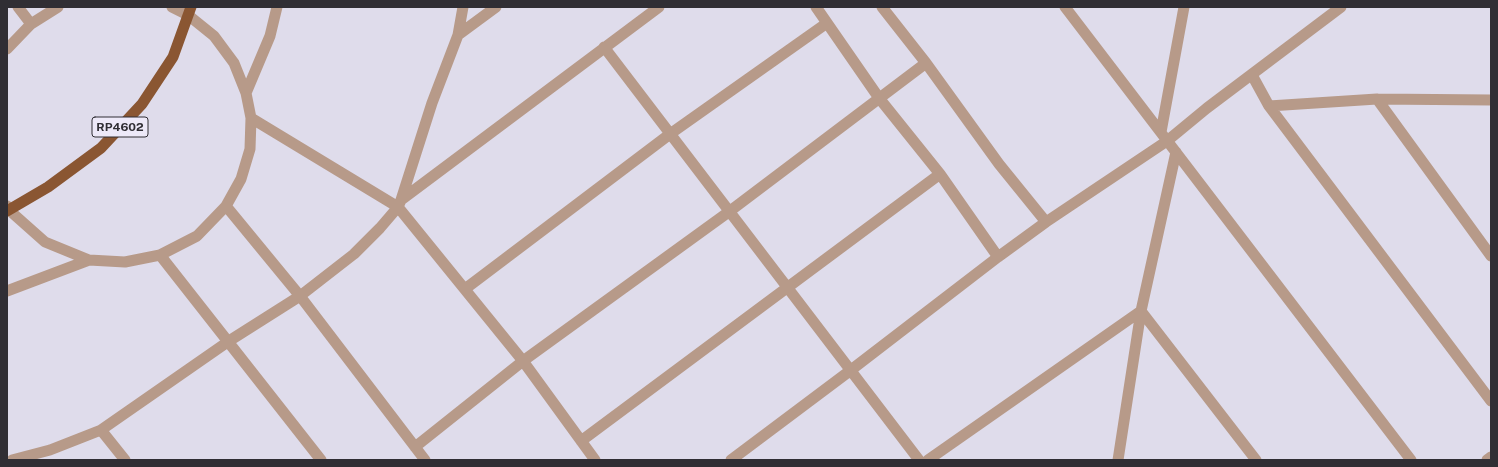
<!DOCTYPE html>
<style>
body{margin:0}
#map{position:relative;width:1498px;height:467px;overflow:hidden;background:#dfdceb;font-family:"Public Sans",sans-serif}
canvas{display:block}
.frame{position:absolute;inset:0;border:8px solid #302e34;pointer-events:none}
</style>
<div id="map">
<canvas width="1498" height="467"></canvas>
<div class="frame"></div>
</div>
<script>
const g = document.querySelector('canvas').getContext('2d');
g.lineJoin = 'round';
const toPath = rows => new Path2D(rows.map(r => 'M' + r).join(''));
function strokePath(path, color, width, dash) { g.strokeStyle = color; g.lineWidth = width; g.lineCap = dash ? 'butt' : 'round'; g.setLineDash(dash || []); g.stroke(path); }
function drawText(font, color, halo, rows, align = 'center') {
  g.font = font + ' "Public Sans",sans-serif'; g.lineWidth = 4; g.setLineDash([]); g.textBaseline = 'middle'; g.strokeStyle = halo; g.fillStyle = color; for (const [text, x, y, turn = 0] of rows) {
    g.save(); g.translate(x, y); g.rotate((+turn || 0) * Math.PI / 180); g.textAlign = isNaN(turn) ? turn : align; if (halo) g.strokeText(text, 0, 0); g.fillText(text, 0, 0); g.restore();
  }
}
const minor = toPath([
 [18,7,31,24],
 [816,7,879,98,940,174,998,257],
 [882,7,926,63],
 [1065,7,1411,460],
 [458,35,496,7],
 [604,47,919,460],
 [7,49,31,24,58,7],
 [1252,75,1269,106,1491,401],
 [246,93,270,36,277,7],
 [1377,99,1491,256],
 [1269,106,1377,99,1491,100],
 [251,118,398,207,523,361,595,460],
 [1161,132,1184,7],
 [401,200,659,7],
 [7,206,9,210,45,242,89,260,125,262,160,255,197,236,226,206,241,179,250,149,251,118,246,93,234,63,214,36,188,15,172,7],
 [226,206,300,296,425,460],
 [160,255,321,460],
 [465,289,670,134,827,23],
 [7,291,89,260],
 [101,430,125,460],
 [581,441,940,174],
 [415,447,523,361,730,211,926,63,999,164,1046,222],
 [12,460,50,450,101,430,229,341,300,296,354,254,380,228,398,207,401,200,432,103,458,35,463,7],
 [731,460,851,370,998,257,1046,222,1167,141,1207,108,1341,7],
 [928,460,1141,311,1256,460],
 [1118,460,1141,311,1176,152],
 [1487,460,1491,457]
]);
const trunk = toPath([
 [7,211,48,187,101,148,142,104,173,57,191,7]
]);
const shields = [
 [120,127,56]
];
const shieldNames = [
 ["RP4602",120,127]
];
strokePath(minor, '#b79a89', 11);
strokePath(trunk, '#8a5632', 11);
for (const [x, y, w] of shields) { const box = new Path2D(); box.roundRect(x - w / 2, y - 10, w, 20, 3); g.fillStyle = '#ede9f8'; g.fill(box); strokePath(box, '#302e34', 1); }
drawText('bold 12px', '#302e34', null, shieldNames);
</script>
